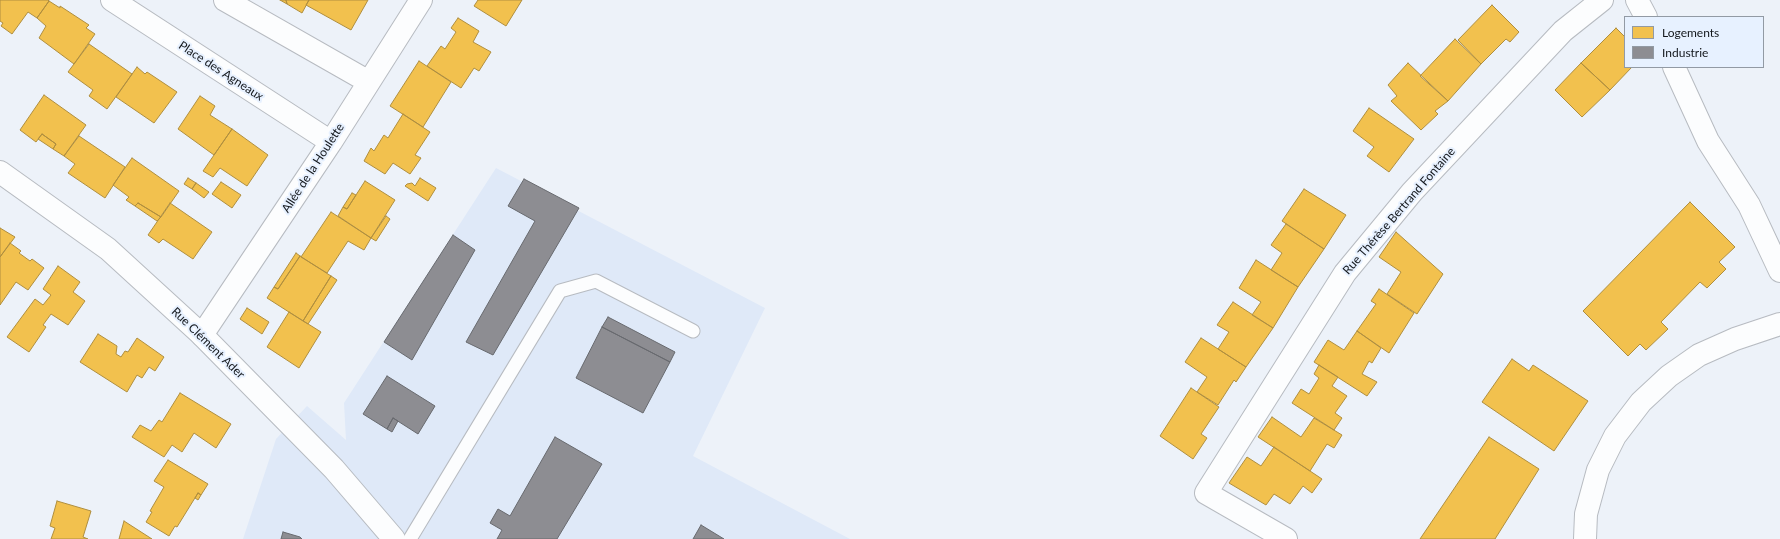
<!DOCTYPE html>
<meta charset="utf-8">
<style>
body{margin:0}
#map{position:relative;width:1780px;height:539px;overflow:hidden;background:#edf2f9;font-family:Lato,sans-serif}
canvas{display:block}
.legend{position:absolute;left:1624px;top:16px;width:140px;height:52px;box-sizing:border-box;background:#e7f1ff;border:1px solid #929aa4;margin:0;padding:5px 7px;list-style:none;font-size:12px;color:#13171c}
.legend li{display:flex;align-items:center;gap:8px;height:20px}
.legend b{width:20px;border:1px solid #929aa4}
</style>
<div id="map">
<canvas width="1780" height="539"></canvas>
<ul class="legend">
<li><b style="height:11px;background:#f2c14e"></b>Logements</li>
<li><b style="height:11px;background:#8d8d92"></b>Industrie</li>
</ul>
</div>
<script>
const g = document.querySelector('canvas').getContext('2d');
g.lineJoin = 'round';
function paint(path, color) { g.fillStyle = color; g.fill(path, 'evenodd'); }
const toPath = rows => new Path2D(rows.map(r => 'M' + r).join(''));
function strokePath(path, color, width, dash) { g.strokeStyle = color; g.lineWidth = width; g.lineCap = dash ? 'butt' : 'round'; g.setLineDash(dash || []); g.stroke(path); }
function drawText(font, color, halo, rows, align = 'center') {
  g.font = font + ' Lato,sans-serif'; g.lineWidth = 4; g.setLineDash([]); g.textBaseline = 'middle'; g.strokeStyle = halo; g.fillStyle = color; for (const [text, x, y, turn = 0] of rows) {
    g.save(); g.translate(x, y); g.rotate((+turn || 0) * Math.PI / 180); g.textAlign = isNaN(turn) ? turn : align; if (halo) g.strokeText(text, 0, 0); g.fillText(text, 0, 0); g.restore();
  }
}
const built = toPath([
 [496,168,765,308,693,456,850,539,243,539,276,439,307,406,346,440,344,403]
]);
const homes = toPath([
 [0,0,48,0,49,1,37,18,28,12,12,34,1,26,3,23,0,21,0,0],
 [280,0,286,0,287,4,280,0],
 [286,0,309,0,302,13,287,4,286,0],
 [309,0,368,0,351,30,306,5,309,0],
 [478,0,522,0,506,26,474,6,478,0],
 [49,1,60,8,60,6,89,25,86,28,95,34,74,64,39,38,46,26,37,18,49,1],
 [1492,5,1519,32,1510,42,1506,39,1481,64,1458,40,1492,5],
 [458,18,479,31,473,42,491,52,479,71,474,68,461,88,427,66,441,46,445,49,456,32,451,28,458,18],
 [1616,28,1625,37,1625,67,1632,67,1610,90,1581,63,1616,28],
 [1455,39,1481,64,1448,101,1420,76,1455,39],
 [89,44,132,74,107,109,89,96,93,90,68,72,89,44],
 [419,61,451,82,423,127,390,106,419,61],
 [1408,63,1448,101,1435,111,1438,114,1421,130,1391,101,1397,96,1388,85,1408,63],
 [1581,63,1610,90,1582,117,1555,90,1581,63],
 [137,67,145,74,147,72,177,92,154,123,116,97,137,67],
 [44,95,86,125,64,156,53,149,56,144,42,134,36,142,20,130,44,95],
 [200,96,215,106,210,115,232,129,214,155,178,129,200,96],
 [1369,108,1414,139,1389,172,1367,156,1374,147,1353,131,1369,108],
 [403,114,430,132,415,155,421,158,410,174,393,163,385,174,364,161,371,148,374,151,384,135,388,138,403,114],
 [232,129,268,155,247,186,220,168,213,177,203,171,232,129],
 [42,134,56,144,53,149,38,139,42,134],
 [79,136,125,167,105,198,68,173,75,164,64,156,79,136],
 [132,158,179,191,161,217,138,203,135,206,126,200,129,197,113,185,132,158],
 [188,178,196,183,192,189,184,184,188,178],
 [420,178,436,188,428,201,405,186,407,184,412,183,415,186,420,178],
 [365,181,395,200,371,238,338,216,343,207,347,209,365,181],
 [221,182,241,195,232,208,212,194,221,182],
 [196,183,209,192,204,198,192,189,196,183],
 [1304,189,1346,215,1324,249,1282,221,1304,189],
 [352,193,356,195,347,209,343,207,352,193],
 [1690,202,1735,247,1719,262,1726,269,1707,288,1700,282,1661,322,1668,329,1646,350,1640,344,1628,356,1583,311,1690,202],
 [138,203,161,217,157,221,135,206,138,203],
 [170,203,212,232,193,259,163,239,159,243,148,235,170,203],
 [331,212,371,238,364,250,348,241,327,273,301,257,331,212],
 [386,216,390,219,376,241,371,238,386,216],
 [1286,224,1324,249,1298,287,1271,270,1282,253,1271,245,1286,224],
 [0,228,15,237,0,257,0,228],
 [1396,232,1443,274,1417,314,1387,294,1401,272,1379,257,1396,232],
 [10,243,21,251,19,253,30,261,32,259,44,268,28,290,16,282,0,305,0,257,10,243],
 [296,253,300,256,278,289,274,287,296,253],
 [300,256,331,276,303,321,267,298,274,287,278,289,300,256],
 [1256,260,1298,287,1273,328,1252,315,1261,302,1239,288,1256,260],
 [58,266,80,282,73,292,85,301,68,325,51,314,43,325,46,327,29,352,7,337,35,299,43,305,51,295,43,289,58,266],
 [331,276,337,280,308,324,303,321,331,276],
 [1379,289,1414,313,1389,353,1357,331,1376,304,1371,301,1379,289],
 [1233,302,1273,328,1246,367,1218,349,1229,332,1217,325,1233,302],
 [247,308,269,322,262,334,240,319,247,308],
 [289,312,321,332,299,368,267,347,289,312],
 [1357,331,1381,348,1372,363,1369,361,1362,374,1377,382,1367,396,1314,362,1328,340,1344,350,1357,331],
 [98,334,117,346,116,354,121,357,125,351,128,352,137,338,164,357,155,371,149,367,142,378,137,375,127,392,80,362,98,334],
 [1201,338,1246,367,1236,382,1234,380,1218,405,1197,392,1207,377,1185,362,1201,338],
 [1512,359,1529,371,1533,365,1588,401,1554,451,1482,402,1512,359],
 [1319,365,1338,377,1332,386,1347,396,1335,413,1342,418,1334,430,1292,403,1301,389,1309,394,1319,378,1314,374,1319,365],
 [1191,388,1219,407,1201,434,1207,438,1193,459,1160,436,1191,388],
 [180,393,231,424,216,448,194,433,182,452,172,445,164,457,132,437,140,425,151,431,159,420,162,422,180,393],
 [1272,417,1301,437,1314,418,1342,435,1334,448,1327,444,1310,471,1258,437,1272,417],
 [1489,437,1539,469,1495,539,1420,539,1489,437],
 [1274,447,1322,479,1312,493,1303,486,1290,504,1274,494,1266,505,1229,483,1247,457,1261,466,1274,447],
 [168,460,208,484,201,495,198,493,177,527,175,526,169,536,146,522,152,512,150,511,164,487,154,481,168,460],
 [198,493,201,495,198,500,195,498,198,493],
 [57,501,91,511,83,537,88,539,51,539,55,528,50,526,57,501],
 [124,521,152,539,119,539,124,521]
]);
const industry = toPath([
 [524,179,579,208,493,355,466,342,535,221,508,206,524,179],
 [453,235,475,250,412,360,384,342,453,235],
 [608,317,675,352,670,362,602,327,608,317],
 [602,327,670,362,643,413,576,378,602,327],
 [387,376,435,406,418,434,393,418,387,429,363,414,387,376],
 [393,418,398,421,392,432,387,429,393,418],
 [555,437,602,464,557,539,497,539,502,530,490,523,498,509,510,516,555,437],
 [701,525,724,539,693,539,701,525],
 [283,532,300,537,302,539,281,539,283,532]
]);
const lane = toPath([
 [410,539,560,291,596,281,693,331]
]);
const street = toPath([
 [112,0,331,142],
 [225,0,369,82],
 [1637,0,1646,17],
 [1674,67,1708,141,1749,205,1780,271],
 [202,335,331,142,421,0],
 [1286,539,1206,493,1345,273,1412,192,1563,31,1602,0],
 [1585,539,1586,514,1598,470,1615,436,1641,402,1669,376,1699,355,1735,339,1780,324]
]);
const secondary = toPath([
 [0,172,108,249,202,335,334,469,394,539]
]);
const streetNames = [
 ["Place des Agneaux",221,71,33],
 ["Allée de la Houlette",313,168,-57],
 ["Rue Thérèse Bertrand Fontaine",1399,211,-49],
 ["Rue Clément Ader",208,343,44]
];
paint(built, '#dfe9f8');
paint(homes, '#f2c14e');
strokePath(homes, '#af8e3f', 1);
paint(industry, '#8d8d92');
strokePath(industry, '#686a6f', 1);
strokePath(lane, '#b7bbc1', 15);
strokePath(street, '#b7bbc1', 24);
strokePath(secondary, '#b7bbc1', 24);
strokePath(lane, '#fcfdfe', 13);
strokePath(street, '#fcfdfe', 22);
strokePath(secondary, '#fcfdfe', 22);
drawText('12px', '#13171c', '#e7f1ff', streetNames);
</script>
